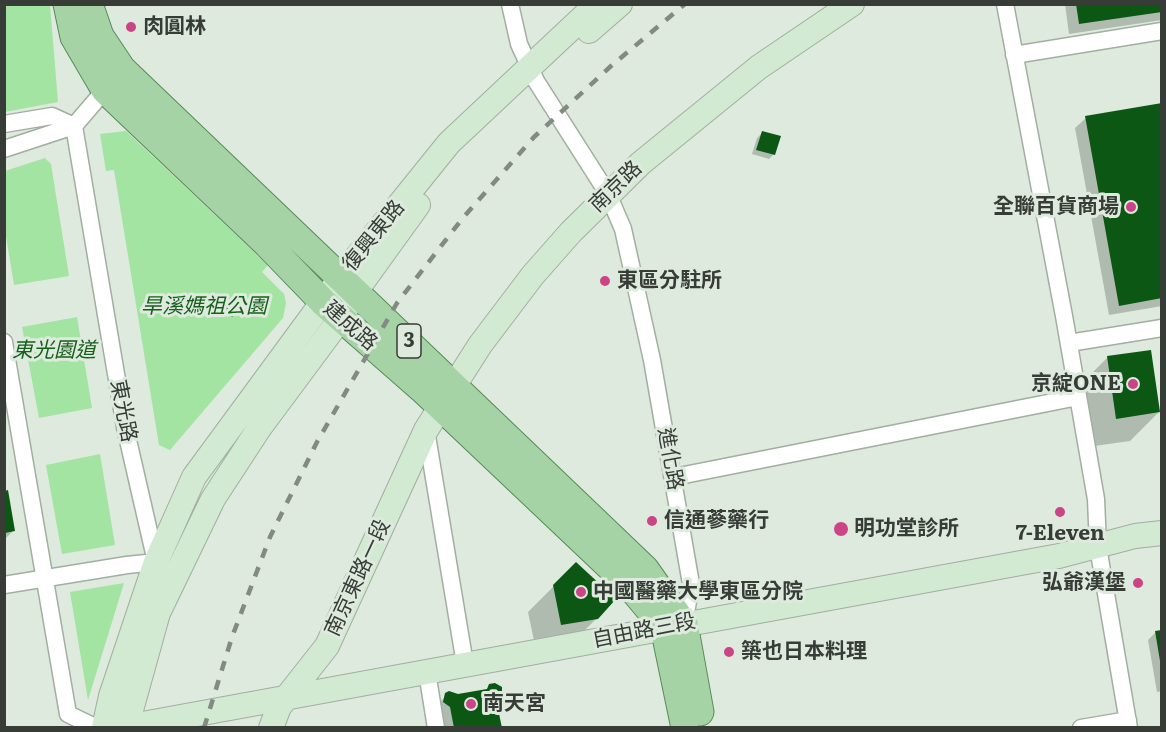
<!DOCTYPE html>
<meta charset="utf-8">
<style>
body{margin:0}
#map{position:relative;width:1166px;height:732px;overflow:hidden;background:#ddeadd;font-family:Literata,serif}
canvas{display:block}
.frame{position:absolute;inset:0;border:6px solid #373c36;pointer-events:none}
</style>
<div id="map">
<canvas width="1166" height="732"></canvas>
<div class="frame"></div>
</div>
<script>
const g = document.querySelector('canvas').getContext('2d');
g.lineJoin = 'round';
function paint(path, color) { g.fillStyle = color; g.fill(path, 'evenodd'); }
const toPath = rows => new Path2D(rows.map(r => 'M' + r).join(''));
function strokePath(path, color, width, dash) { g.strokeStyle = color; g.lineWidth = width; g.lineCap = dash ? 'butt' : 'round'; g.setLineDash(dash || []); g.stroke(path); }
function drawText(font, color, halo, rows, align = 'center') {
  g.font = font + ' Literata,"Noto Sans TC",serif'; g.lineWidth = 6; g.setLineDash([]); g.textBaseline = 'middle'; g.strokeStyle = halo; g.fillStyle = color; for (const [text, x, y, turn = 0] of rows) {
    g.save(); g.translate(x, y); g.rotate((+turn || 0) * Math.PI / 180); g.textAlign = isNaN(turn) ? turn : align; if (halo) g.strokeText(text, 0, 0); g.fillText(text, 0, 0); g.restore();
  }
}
const green = toPath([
 [5,4,50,5,58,102,5,112],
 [126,131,268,265,262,272,284,294,286,303,283,318,170,450,159,445,114,170,106,171,100,134],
 [45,158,51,164,69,276,14,285,5,230,5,171],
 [77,317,92,408,39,418,22,327],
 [100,454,115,545,62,554,46,465],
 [124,583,88,700,70,592]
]);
const shadow = toPath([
 [1065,4,1162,4,1162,20,1069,34],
 [1162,105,1162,306,1109,315,1075,128,1086,118],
 [762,133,774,154,769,159,752,154,757,138],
 [232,303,238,309,229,317,223,311],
 [1150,351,1159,412,1130,441,1087,447,1078,387,1107,358],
 [4,492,7,492,13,531,4,540],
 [576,564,597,618,571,644,536,650,528,612],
 [1156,632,1162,632,1162,691,1157,692,1148,640],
 [490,686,501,728,442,728,433,709,449,693,458,696,485,691]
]);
const building = toPath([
 [1076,4,1162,4,1162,12,1079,24],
 [1162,103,1162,298,1119,306,1085,116],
 [762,131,781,136,775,155,756,150],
 [232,301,240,309,232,317,224,308],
 [1151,350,1160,412,1116,419,1107,356],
 [8,490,15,531,5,533,5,491],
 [576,562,616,599,598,619,561,625,553,585],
 [1162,630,1162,661,1160,661,1155,631],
 [495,683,502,687,502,693,496,699,502,728,454,728,450,707,443,702,445,693,449,691,458,694,487,689,489,684]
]);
const street = toPath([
 [510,4,519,44,536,81,608,194,623,229,652,360,691,584,684,624],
 [1005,4,1064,316,1096,499,1098,547,1129,728],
 [1014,55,1162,31],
 [4,124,52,116,74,126],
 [4,149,74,126],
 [4,342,68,714,97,728],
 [1069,343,1162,328],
 [426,430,465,664],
 [674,477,1078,397],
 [4,585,127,565,156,562,125,427,74,126,110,84],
 [427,672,436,728],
 [1081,728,1128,720]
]);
const secondary = toPath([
 [589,31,620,4],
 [126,727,1059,556,1135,536,1162,533],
 [104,728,111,696,156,562,194,477,341,277,449,143,597,4],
 [126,728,158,613,213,499,260,427,341,318,356,291,418,205],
 [271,728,279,707,327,646,426,430,480,345,533,275,571,232,641,163,759,67,852,4]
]);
const primary = toPath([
 [67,4,74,37,105,90,267,244,324,303,422,389,628,584,664,627,685,728],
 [89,4,100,36,122,69,645,569,684,624,700,712]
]);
const rail = toPath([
 [204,728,232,637,270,537,317,442,397,303,462,219,534,137,611,66,685,4]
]);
const markers = [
 [131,27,6,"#cb4586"],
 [1131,207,6,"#cb4586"],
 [605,281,6,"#cb4586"],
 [1133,384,6,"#cb4586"],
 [1060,512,6,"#cb4586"],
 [652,521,6,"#cb4586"],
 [841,529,8,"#cb4586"],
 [1138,583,6,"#cb4586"],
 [581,592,6,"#cb4586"],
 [729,652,6,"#cb4586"],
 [471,704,6,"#cb4586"]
];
const shields = [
 [409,341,24]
];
const shieldNames = [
 ["3",409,341]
];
const poiNames = [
 ["肉圓林",143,27],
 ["全聯百貨商場",1119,207,"right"],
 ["東區分駐所",617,281],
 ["京綻ONE",1121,384,"right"],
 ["信通蔘藥行",664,521],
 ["明功堂診所",854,529],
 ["7-Eleven",1060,534,"center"],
 ["弘爺漢堡",1126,583,"right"],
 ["中國醫藥大學東區分院",593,592],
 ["築也日本料理",741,652],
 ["南天宮",483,704]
];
const streetNames = [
 ["南京路",616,187,-44],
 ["復興東路",374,236,-51],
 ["建成路",350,326,41],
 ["東光路",123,411,79],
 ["進化路",670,459,80],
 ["南京東路一段",358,578,-65],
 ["自由路三段",644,631,-11]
];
const parkNames = [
 ["旱溪媽祖公園",204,307],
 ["東光園道",54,351]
];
paint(green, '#a3e4a2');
paint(shadow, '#0003');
paint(building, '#0c5714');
strokePath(street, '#a2aea1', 19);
strokePath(secondary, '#a2aea1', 26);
strokePath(primary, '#588b57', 29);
strokePath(street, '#fff', 16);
strokePath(secondary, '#d2e9d2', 24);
strokePath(primary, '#a5d3a5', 27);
strokePath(rail, '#828a81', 4.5, [10, 10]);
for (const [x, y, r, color] of markers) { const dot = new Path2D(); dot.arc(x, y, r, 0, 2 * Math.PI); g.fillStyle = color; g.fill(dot); strokePath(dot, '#ddeadd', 2); }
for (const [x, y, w] of shields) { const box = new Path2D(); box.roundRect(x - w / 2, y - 17, w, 34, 4.5); g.fillStyle = '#ddeadd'; g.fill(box); strokePath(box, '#373c36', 1.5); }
drawText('bold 20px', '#373c36', null, shieldNames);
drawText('bold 21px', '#373c36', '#ddeadd', poiNames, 'left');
drawText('21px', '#373c36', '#ddeadd', streetNames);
drawText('italic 21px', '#185f1d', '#ddeadd', parkNames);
</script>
